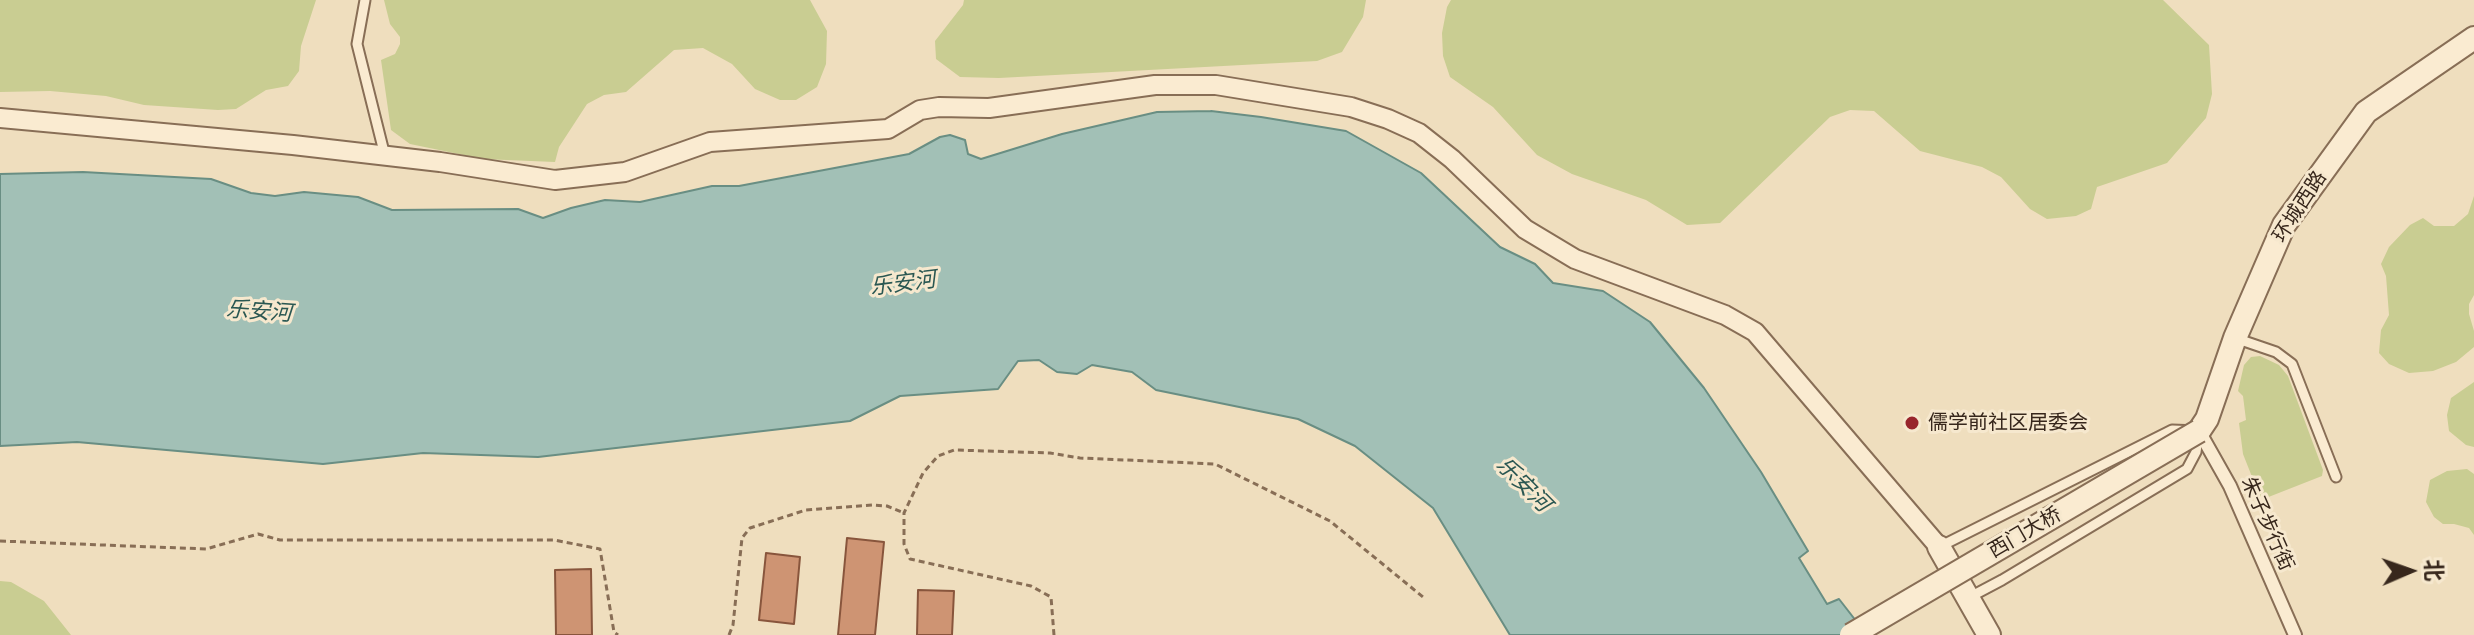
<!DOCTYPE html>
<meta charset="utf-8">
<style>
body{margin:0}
#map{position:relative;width:2474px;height:635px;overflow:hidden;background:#efdebe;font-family:Merriweather,"Noto Sans SC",serif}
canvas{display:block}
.north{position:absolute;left:2370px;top:531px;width:80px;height:80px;-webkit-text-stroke:6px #f6e8ce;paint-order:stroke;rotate:88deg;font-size:22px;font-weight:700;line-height:32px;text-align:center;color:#37271c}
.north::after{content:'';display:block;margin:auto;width:28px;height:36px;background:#37271c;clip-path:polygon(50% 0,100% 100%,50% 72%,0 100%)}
</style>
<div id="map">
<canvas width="2474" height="635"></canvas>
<div class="north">北</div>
</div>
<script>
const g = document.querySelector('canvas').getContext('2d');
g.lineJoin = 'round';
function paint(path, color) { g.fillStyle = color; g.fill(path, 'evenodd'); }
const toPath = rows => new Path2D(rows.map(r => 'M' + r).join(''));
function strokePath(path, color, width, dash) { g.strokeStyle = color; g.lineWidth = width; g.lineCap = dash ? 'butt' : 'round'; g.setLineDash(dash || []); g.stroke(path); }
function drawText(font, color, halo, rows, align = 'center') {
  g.font = font + ' Merriweather,"Noto Sans SC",serif'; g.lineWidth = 6; g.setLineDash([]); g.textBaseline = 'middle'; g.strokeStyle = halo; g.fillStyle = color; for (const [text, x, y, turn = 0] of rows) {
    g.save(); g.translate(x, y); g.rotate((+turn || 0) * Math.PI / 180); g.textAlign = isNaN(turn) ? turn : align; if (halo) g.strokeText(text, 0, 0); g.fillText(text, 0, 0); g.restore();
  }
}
const green = toPath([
 [0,0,316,0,301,46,299,71,288,86,266,90,236,109,218,110,144,105,106,96,50,91,0,92],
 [384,0,810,0,827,31,826,64,817,87,796,100,780,100,755,89,732,64,703,48,674,50,626,92,604,95,587,104,559,147,555,162,483,159,410,144,391,130,381,60,395,54,400,44,400,37,390,24],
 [964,0,1366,0,1363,17,1342,52,1317,61,999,78,960,77,936,59,935,41,963,5],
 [1451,0,2163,0,2209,45,2212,94,2206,118,2167,163,2097,187,2091,209,2076,216,2047,219,2030,209,2001,177,1982,167,1920,151,1874,111,1850,110,1830,117,1720,223,1687,225,1646,200,1572,174,1537,155,1493,107,1450,77,1443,56,1442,33,1447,7],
 [2474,196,2474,295,2469,304,2469,314,2474,331,2474,347,2456,362,2433,371,2409,373,2389,364,2379,353,2381,330,2389,315,2386,276,2381,264,2389,247,2410,225,2423,218,2434,226,2454,226,2468,214],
 [2260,356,2279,365,2288,376,2323,470,2322,476,2266,498,2260,497,2243,454,2239,423,2246,420,2243,396,2238,391,2244,365,2251,357],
 [2474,382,2474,447,2466,445,2449,431,2447,415,2451,398],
 [2467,469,2474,474,2474,535,2469,528,2454,524,2443,524,2434,517,2426,502,2430,480,2447,471],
 [0,581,11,582,44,601,71,635,0,635]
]);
const water = toPath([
 [1211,111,1261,117,1346,131,1421,173,1500,247,1535,264,1553,283,1603,291,1650,322,1704,388,1761,472,1808,551,1799,558,1827,604,1839,599,1867,635,1510,635,1433,508,1355,446,1298,419,1156,390,1132,372,1092,365,1077,374,1057,372,1039,360,1018,361,998,389,900,396,850,421,538,457,423,453,323,464,77,442,0,446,0,174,83,172,211,179,251,193,275,196,304,192,358,197,392,210,518,209,543,218,571,208,605,200,640,202,712,186,739,186,909,154,940,137,950,135,965,140,968,154,981,159,1062,134,1157,112,1211,111]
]);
const building = toPath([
 [847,538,884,542,875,635,838,635,847,538],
 [766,553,800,557,794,624,759,620,766,553],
 [591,569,592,635,556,635,555,570,591,569],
 [918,590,954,591,952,635,917,635,918,590]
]);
const path = toPath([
 [0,541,206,549,258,534,280,540,554,540,600,549,614,632,618,635],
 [729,635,733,625,742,538,750,528,806,510,872,505,887,506,904,513],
 [1054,635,1051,597,1031,586,910,559,904,544,904,513,923,473,938,456,954,450,1050,453,1080,458,1215,464,1330,521,1423,597]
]);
const service = toPath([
 [365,0,357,44,385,156],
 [2235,338,2276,352,2292,364,2336,477],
 [1939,547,2172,430,2199,431,2196,452,2187,469,2002,580,1968,598]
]);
const pedestrian = toPath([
 [2199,431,2230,486,2295,635]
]);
const minor = toPath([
 [0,118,293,145,440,162,555,180,625,172,710,142,888,129,920,110,939,107,989,108,1155,85,1216,85,1351,107,1388,119,1419,133,1452,159,1525,229,1575,259,1725,315,1755,332,1939,547]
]);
const tertiary = toPath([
 [2199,431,2207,419,2235,338,2284,225,2366,112,2474,38],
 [1939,547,1989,635]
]);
const tertiaryBridge = toPath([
 [1851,635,2199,431]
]);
const markers = [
 [1912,423,8,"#98252c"]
];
const streetNames = [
 ["环城西路",2300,207,-57],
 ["朱子步行街",2267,524,66],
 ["西门大桥",2025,533,-30]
];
const poiNames = [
 ["儒学前社区居委会",1928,423]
];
const waterNames = [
 ["乐安河",903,284,-7],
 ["乐安河",259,312,4],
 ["乐安河",1523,485,45]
];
paint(green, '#c9cd92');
paint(water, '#a2c0b6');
strokePath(water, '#698e83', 2);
paint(building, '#ce9473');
strokePath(building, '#88553c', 2);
strokePath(service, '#886e56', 13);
strokePath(pedestrian, '#886e56', 16);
strokePath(minor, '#886e56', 22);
strokePath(tertiary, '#886e56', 26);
strokePath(path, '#886e56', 3, [6, 4]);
strokePath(service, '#faebd1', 9);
strokePath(pedestrian, '#faebd1', 12);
strokePath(minor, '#faebd1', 18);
strokePath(tertiary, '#faebd1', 22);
strokePath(tertiaryBridge, '#886e56', 26, []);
strokePath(tertiaryBridge, '#faebd1', 22);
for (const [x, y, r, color] of markers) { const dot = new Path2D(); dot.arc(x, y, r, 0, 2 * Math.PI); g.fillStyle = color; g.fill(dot); strokePath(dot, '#f6e8ce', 3); }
drawText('20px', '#37271c', '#f6e8ce', streetNames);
drawText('20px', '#37271c', '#f6e8ce', poiNames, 'left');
drawText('italic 22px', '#2a5752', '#f6e8ce', waterNames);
</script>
